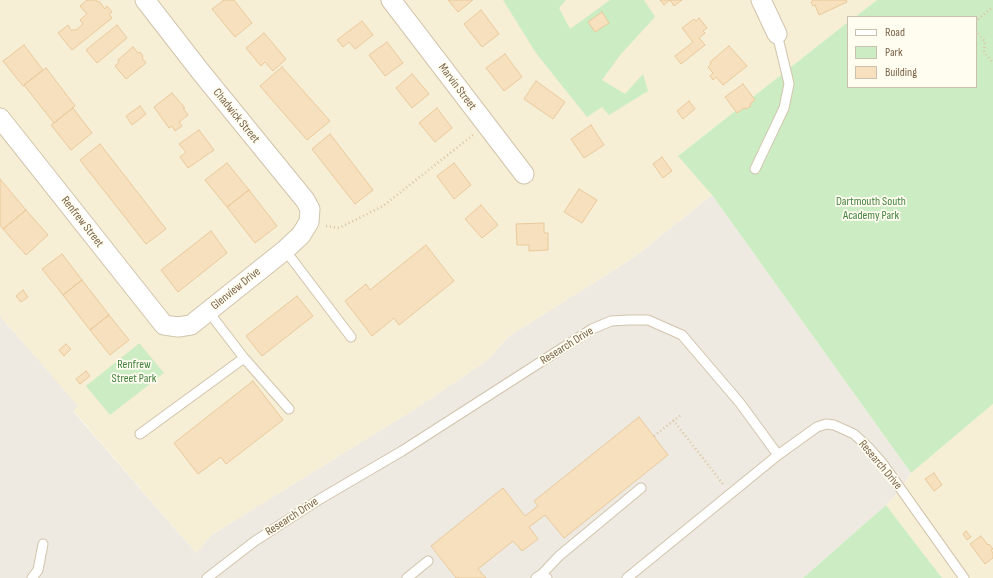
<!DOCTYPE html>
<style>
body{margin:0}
#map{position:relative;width:993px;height:578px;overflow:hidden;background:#fefae8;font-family:"Sofia Sans Condensed",sans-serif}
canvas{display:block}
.legend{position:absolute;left:847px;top:16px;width:130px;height:72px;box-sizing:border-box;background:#fffcf0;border:1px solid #cac0ad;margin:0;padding:5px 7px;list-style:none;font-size:12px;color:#7b6549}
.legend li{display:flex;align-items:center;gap:8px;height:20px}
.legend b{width:20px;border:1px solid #cac0ad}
</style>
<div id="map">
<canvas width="993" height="578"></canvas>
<ul class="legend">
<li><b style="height:5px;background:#fff"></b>Road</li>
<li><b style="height:11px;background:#ccedc4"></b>Park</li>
<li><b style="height:11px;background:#f6e0bd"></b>Building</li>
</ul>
</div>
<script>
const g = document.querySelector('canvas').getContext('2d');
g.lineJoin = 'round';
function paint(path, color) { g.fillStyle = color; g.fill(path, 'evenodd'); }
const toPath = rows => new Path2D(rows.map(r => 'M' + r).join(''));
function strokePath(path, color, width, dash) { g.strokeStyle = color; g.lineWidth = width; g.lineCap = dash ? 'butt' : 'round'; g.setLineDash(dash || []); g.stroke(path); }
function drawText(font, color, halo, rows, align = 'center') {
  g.font = font + ' "Sofia Sans Condensed",sans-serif'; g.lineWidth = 3.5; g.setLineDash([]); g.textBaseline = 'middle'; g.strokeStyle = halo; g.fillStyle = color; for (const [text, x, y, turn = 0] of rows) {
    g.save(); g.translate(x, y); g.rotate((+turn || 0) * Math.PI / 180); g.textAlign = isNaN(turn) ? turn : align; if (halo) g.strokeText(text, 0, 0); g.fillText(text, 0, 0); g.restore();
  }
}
const residential = toPath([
 [0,0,877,0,855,17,848,17,848,22,679,155,712,195,633,258,508,337,489,359,420,406,213,534,196,553,73,410,77,406,0,316],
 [993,404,993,578,942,578,886,505,900,490,911,473]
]);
const industrial = toPath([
 [712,195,911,473,900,490,886,505,803,578,0,578,0,316,78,406,73,411,196,553,213,534,420,406,489,359,508,337,633,258]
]);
const green = toPath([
 [503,0,566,0,559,8,570,29,610,0,644,0,655,17,621,54,602,80,625,94,643,74,648,91,609,115,602,107,587,117,536,53],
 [877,0,993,0,993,404,911,473,712,195,678,156,848,22,848,87,976,87,976,17,855,17],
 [139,343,164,373,110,415,86,386,136,346],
 [886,505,942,578,803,578]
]);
const building = toPath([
 [87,0,96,0,98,2,99,1,105,9,107,6,112,12,109,14,112,18,72,50,58,33,68,25,71,30,76,30,83,24,80,20,87,14,80,6,87,0],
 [224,0,234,0,252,23,235,37,212,9,224,0],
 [448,0,473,0,458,12,448,0],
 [660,0,682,0,674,6,670,0,664,5,660,0],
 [813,0,846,0,847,2,819,15,815,5,813,6,811,2,813,0],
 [481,10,499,34,482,47,464,24,481,10],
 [602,12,609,23,595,32,588,22,602,12],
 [699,18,707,28,703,31,705,33,699,38,705,45,681,64,675,56,693,42,682,28,694,19,696,21,699,18],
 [362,21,373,35,355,49,349,42,343,47,337,40,362,21],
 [117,25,127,38,97,63,86,50,117,25],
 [264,33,286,59,273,71,265,62,261,66,246,48,264,33],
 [387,42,403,63,385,76,369,55,387,42],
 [24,45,43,70,23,86,3,61,24,45],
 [729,46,747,66,723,85,716,77,713,80,710,76,713,73,708,67,711,64,710,62,729,46],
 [133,47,138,53,140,52,143,56,142,58,146,63,126,79,115,66,119,62,118,60,133,47],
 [505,54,522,77,504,91,486,68,505,54],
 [282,67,330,121,307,140,260,86,282,67],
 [46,68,75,106,54,123,24,85,46,68],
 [412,74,429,94,412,108,396,88,412,74],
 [536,81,565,102,553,119,524,99,536,81],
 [743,84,755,100,750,104,751,106,746,109,744,108,737,113,725,97,743,84],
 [172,93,185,108,183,108,188,115,179,122,182,126,175,131,172,126,169,128,154,107,172,93],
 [689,101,695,109,683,119,677,111,689,101],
 [140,106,146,114,132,125,126,116,140,106],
 [73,108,92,133,71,150,51,125,73,108],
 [437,108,452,128,435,142,419,123,437,108],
 [591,125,604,145,584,158,571,139,591,125],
 [199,130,214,150,188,168,180,157,186,152,179,144,199,130],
 [330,134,373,190,355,204,312,149,330,134],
 [100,144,166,229,146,244,80,160,100,144],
 [662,157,672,171,663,178,653,164,662,157],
 [227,163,249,190,227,207,205,180,227,163],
 [454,163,471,185,454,199,437,176,454,163],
 [0,179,26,210,3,229,0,225,0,179],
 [579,189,597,200,582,223,564,212,579,189],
 [249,190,277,226,255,243,227,207,249,190],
 [481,205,498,225,482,238,465,219,481,205],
 [26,210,48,235,26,255,3,229,26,210],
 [544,223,544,233,548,233,548,250,529,251,529,245,517,245,516,224,544,223],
 [211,231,227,253,178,292,161,270,211,231],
 [426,245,454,281,399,325,394,318,372,336,345,301,366,284,370,290,426,245],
 [62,254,82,280,63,295,42,269,62,254],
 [82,280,109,315,90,330,63,295,82,280],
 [23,290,28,297,21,302,16,296,23,290],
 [297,296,313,316,262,356,246,336,297,296],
 [109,315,129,340,110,355,90,330,109,315],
 [66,344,71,349,64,356,59,350,66,344],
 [86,371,90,376,80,384,76,379,86,371],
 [253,381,283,420,226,464,221,457,198,474,174,443,253,381],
 [639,417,668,455,564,538,545,515,529,527,538,539,522,551,513,541,478,569,486,578,459,578,458,577,456,578,431,546,503,488,525,516,538,506,534,501,639,417],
 [934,473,942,485,934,491,925,479,934,473],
 [966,531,971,537,967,540,963,534,966,531],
 [981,536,988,545,989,544,993,549,991,550,993,553,993,558,985,564,970,544,981,536]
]);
const path = toPath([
 [976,23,979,18,993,7],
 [976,30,985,42,984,52,993,63],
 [326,226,339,228,383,206,473,135],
 [673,420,723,484],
 [654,436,681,415]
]);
const lane = toPath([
 [755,169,784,108,789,84,787,75,777,34],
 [285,250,351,337],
 [208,311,244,358,289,409],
 [140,434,244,358],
 [542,574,559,556,641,488],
 [32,578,38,570,43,544],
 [207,578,255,541,320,499,402,451,592,329,611,321,629,320,648,320,682,335,740,403,778,455,817,427,826,424,834,425,854,434,868,447,883,464,964,578],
 [407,578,428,561],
 [536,578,542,574,547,578],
 [627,578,778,455]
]);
const street = toPath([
 [391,0,524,174],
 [761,0,777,34],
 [0,118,164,325,178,327,191,325,285,250,301,235,309,222,310,209,305,200,200,71,145,0]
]);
const streetNames = [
 ["Marvin Street",457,87,53],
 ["Chadwick Street",236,116,51],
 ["Renfrew Street",82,222,52],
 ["Glenview Drive",236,289,-39],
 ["Research Drive",567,346,-32],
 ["Research Drive",880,465,50],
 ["Research Drive",292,517,-33]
];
const parkNames = [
 ["Dartmouth South",871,202],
 ["Academy Park",871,216],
 ["Renfrew",134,365],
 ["Street Park",134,379]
];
paint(residential, '#f6eed5');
paint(industrial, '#eeeae1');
paint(green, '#ccedc4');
paint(building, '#f6e0bd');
strokePath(building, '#eaca9c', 1);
strokePath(lane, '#d2c4ac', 11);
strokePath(street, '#d2c4ac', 21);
strokePath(path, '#dbc49f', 2.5, [1, 3]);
strokePath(lane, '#fff', 9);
strokePath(street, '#fff', 19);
drawText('12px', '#7b6549', '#fffcf0', streetNames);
drawText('12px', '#448240', '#fffcf0', parkNames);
</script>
